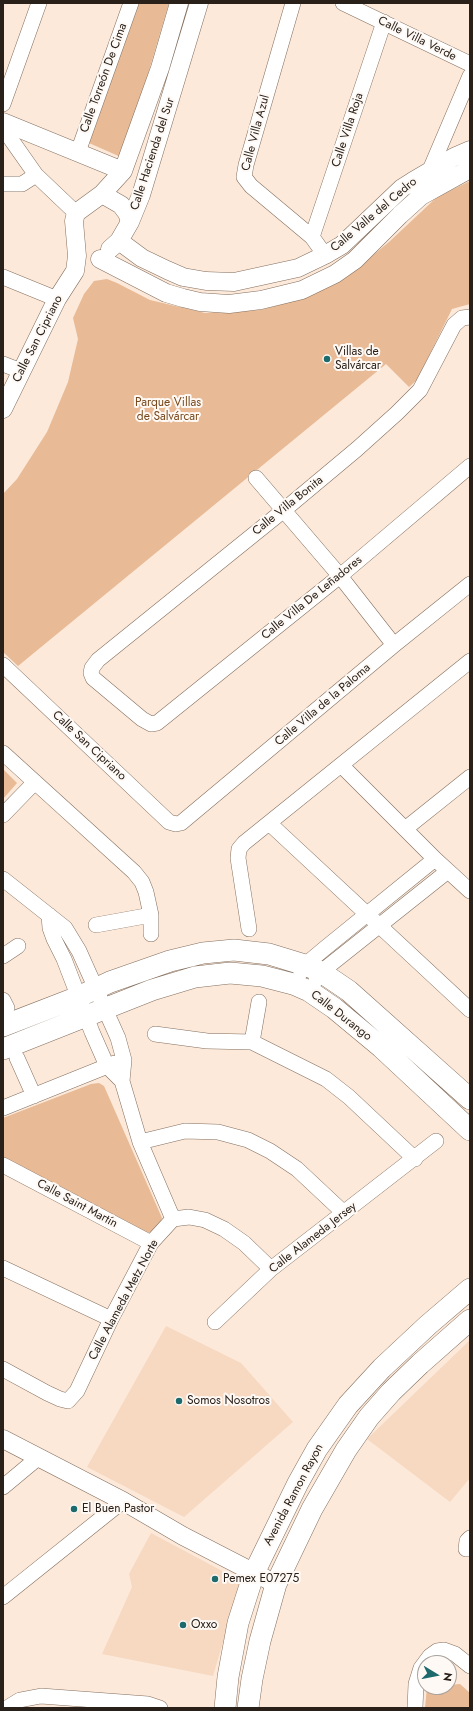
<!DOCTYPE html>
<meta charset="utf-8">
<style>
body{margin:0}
#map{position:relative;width:473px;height:1711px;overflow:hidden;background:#fce9da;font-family:Jost,sans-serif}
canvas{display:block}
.frame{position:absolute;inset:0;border:4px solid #292019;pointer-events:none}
.north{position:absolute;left:417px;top:1655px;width:40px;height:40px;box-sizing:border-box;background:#fef9f5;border:1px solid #a9a29d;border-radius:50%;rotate:100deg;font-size:11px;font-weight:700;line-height:16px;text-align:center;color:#292019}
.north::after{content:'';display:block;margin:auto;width:14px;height:18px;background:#1d6a6c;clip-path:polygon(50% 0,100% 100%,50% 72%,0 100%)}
</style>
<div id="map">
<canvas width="473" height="1711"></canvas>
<div class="frame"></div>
<div class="north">N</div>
</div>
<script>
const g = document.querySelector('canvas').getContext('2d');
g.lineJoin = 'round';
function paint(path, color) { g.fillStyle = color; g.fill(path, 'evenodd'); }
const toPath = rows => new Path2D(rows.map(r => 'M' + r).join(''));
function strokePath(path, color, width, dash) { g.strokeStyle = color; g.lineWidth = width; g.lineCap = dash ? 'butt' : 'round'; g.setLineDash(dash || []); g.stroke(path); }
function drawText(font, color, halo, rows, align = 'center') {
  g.font = font + ' Jost,sans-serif'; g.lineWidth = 4; g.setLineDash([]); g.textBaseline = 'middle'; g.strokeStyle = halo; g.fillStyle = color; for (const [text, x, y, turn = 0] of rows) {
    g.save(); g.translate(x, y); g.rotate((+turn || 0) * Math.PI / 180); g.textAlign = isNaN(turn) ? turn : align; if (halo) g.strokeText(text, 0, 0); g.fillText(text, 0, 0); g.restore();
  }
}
const built = toPath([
 [166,1326,241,1363,293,1422,184,1517,87,1467],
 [470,1340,470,1478,450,1502,367,1439],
 [151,1533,241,1581,213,1676,102,1654,132,1587,129,1574]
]);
const green = toPath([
 [139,3,169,3,123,158,89,143],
 [470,181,470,304,452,309,417,380,409,387,386,364,18,666,3,652,3,494,17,479,47,432,68,382,78,339,73,318,84,294,94,281,107,279,117,283,150,300,205,313,261,310,308,297,345,278,389,242,437,197],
 [3,769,17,783,3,799],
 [99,1083,104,1086,162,1218,160,1224,153,1232,146,1233,3,1160,3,1118,91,1084],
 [460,1684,470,1693,470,1708,425,1708,427,1687,449,1687,449,1685]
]);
const minor = toPath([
 [293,3,246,165,244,177,251,186,312,237,325,255],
 [343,3,470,64],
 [3,104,39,3],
 [3,128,36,175,76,213],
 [78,152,131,3],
 [427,177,470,76],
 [3,184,22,184,36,175],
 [312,237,384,22],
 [3,277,57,299],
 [470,317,462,318,454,325,420,390,397,413,357,449,284,510,98,660,92,668,91,673,93,678,142,719,151,724,157,723,340,576,470,466],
 [3,364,21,371],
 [256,478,340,576,394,645],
 [3,665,169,822,176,824,181,823,394,645,470,584],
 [3,753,134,872,142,882,146,892,151,915,151,934],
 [341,765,435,859,470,891],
 [3,815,35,782],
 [269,823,470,1010],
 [405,829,470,777],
 [3,879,65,928,79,951,118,1038,124,1060,122,1081,140,1142,173,1219],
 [49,915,50,928,54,939,64,959,92,1032,107,1066,122,1081],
 [96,925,151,915],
 [249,929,238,858,239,849,244,843,470,661],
 [3,956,18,946],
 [301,972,305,965,324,949,435,859],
 [316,980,321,972,448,871],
 [3,1000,7,1008],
 [155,1034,207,1041,252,1042,326,1079,349,1097,415,1159],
 [252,1042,259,1002],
 [17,1058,34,1096],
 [3,1108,115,1063],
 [140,1142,185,1131,218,1132,248,1140,270,1151,297,1169,344,1213],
 [3,1165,151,1243],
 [3,1268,111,1319],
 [215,1322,271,1269,436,1141],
 [3,1369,47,1393,60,1399,68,1401,77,1391,111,1319,151,1243,173,1219,189,1217,205,1220,224,1229,244,1243,271,1269],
 [3,1487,39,1457],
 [466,1549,467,1541,470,1538],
 [3,1597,123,1501],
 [7,1708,20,1700,41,1696,148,1704,160,1708],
 [415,1708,416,1684,421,1668,430,1656,437,1651,444,1650,455,1654,470,1666]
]);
const tertiary = toPath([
 [3,122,123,171],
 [102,194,121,205,127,213,130,222],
 [119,241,142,258,167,270,183,277,206,281,234,282,298,268,325,255,342,245,402,188,413,181,454,157,470,150],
 [110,249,119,241,130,222,141,195,199,3],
 [100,259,166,293,183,298,200,302,229,304,261,300,302,290,335,274,355,260,400,215,421,196,470,169],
 [3,409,57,299,75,271,77,256,74,221,76,213,102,194,123,171,160,68,179,3],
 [3,1439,123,1501,183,1536,276,1584]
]);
const secondary = toPath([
 [3,1026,78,997,110,982,170,961,203,953,234,950,269,954,305,965,321,972,349,991,470,1099],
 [3,1049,152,990,195,977,230,973,262,976,293,984,309,991,334,1008,381,1047,470,1130],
 [225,1708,228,1677,238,1623,254,1573,298,1483,317,1449,348,1405,382,1368,428,1325,470,1289],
 [248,1708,252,1679,260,1641,276,1584,312,1509,346,1450,369,1417,391,1392,420,1364,470,1320]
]);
const markers = [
 [327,359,4,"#1d6a6c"],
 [179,1401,4,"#1d6a6c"],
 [74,1509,4,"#1d6a6c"],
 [215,1579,4,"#1d6a6c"],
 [183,1625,4,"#1d6a6c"]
];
const streetNames = [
 ["Calle Villa Verde",417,39,26],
 ["Calle Torreón De Cima",104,78,-70],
 ["Calle Villa Roja",348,130,-72],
 ["Calle Villa Azul",256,133,-75],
 ["Calle Hacienda del Sur",153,154,-72],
 ["Calle Valle del Cedro",374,215,-40],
 ["Calle San Cipriano",38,339,-63],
 ["Calle Villa Bonita",288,506,-39],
 ["Calle Villa De Leñadores",312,598,-39],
 ["Calle Villa de la Paloma",323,705,-40],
 ["Calle San Cipriano",89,746,43],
 ["Calle Durango",341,1016,38],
 ["Calle Saint Martín",77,1204,28],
 ["Calle Alameda Jersey",313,1238,-38],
 ["Calle Alameda Metz Norte",124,1300,-62],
 ["Avenida Ramon Rayon",294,1495,-62]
];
const poiNames = [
 ["Villas de",335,352],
 ["Salvárcar",335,366],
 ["Somos Nosotros",187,1401],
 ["El Buen Pastor",82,1509],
 ["Pemex E07275",223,1579],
 ["Oxxo",191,1625]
];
const parkNames = [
 ["Parque Villas",168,403],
 ["de Salvárcar",168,417]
];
paint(built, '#f7d9c1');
paint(green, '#e8ba95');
strokePath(minor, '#846f5e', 16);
strokePath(tertiary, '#846f5e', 19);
strokePath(secondary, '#846f5e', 22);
strokePath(minor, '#fff', 15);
strokePath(tertiary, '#fff', 18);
strokePath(secondary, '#fff', 21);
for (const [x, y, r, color] of markers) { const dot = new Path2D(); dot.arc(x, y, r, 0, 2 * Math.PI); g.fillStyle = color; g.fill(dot); strokePath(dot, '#fef9f5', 1.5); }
drawText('12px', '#292019', '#fef9f5', streetNames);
drawText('12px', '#292019', '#fef9f5', poiNames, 'left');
drawText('12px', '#78491c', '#fef9f5', parkNames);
</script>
